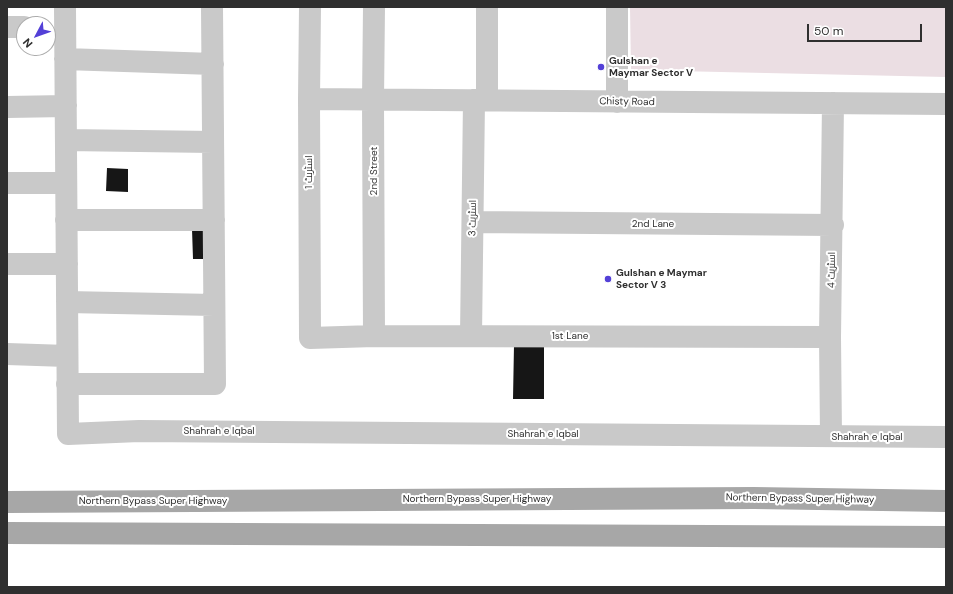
<!DOCTYPE html>
<meta charset="utf-8">
<style>
body{margin:0}
#map{position:relative;width:953px;height:594px;overflow:hidden;background:#fff;font-family:"DM Sans",sans-serif}
canvas{display:block}
.frame{position:absolute;inset:0;border:8px solid #2f2f2f;pointer-events:none}
.north{position:absolute;left:16px;top:16px;width:40px;height:40px;box-sizing:border-box;background:#fff;border:1px solid #acacac;border-radius:50%;rotate:229deg;font-size:11px;font-weight:700;line-height:16px;text-align:center;color:#2f2f2f}
.north::after{content:'';display:block;margin:auto;width:14px;height:18px;background:#5340d7;clip-path:polygon(50% 0,100% 100%,50% 72%,0 100%)}
.scale{position:absolute;left:807px;top:24px;width:115px;height:18px;box-sizing:border-box;border:2px solid #2f2f2f;border-top:0;padding-left:5px;font-size:12px;line-height:14px;white-space:nowrap;color:#2f2f2f;-webkit-text-stroke:3px #fff;paint-order:stroke}
</style>
<div id="map">
<canvas width="953" height="594"></canvas>
<div class="frame"></div>
<div class="north">N</div>
<div class="scale">50 m</div>
</div>
<script>
const g = document.querySelector('canvas').getContext('2d');
g.lineJoin = 'round';
function paint(path, color) { g.fillStyle = color; g.fill(path, 'evenodd'); }
const toPath = rows => new Path2D(rows.map(r => 'M' + r).join(''));
function strokePath(path, color, width, dash) { g.strokeStyle = color; g.lineWidth = width; g.lineCap = dash ? 'butt' : 'round'; g.setLineDash(dash || []); g.stroke(path); }
function drawText(font, color, halo, rows, align = 'center') {
  g.font = font + ' "DM Sans",Cairo,sans-serif'; g.lineWidth = 4; g.setLineDash([]); g.textBaseline = 'middle'; g.strokeStyle = halo; g.fillStyle = color; for (const [text, x, y, turn = 0] of rows) {
    g.save(); g.translate(x, y); g.rotate((+turn || 0) * Math.PI / 180); g.textAlign = isNaN(turn) ? turn : align; if (halo) g.strokeText(text, 0, 0); g.fillText(text, 0, 0); g.restore();
  }
}
const green = toPath([
 [630,7,946,7,946,77,631,70]
]);
const building = toPath([
 [107,168,128,169,128,192,106,191],
 [192,229,209,229,210,259,193,259],
 [514,345,544,346,544,399,513,399]
]);
const minor = toPath([
 [65,7,68,434,139,431,946,437],
 [310,7,309,99,310,338,374,336,830,337],
 [7,27,24,27],
 [65,59,213,64],
 [309,99,946,104],
 [487,100,487,7],
 [617,102,617,7],
 [7,107,66,106],
 [66,140,213,142],
 [7,183,66,183],
 [66,220,214,220],
 [473,222,833,225],
 [7,264,67,264],
 [67,302,214,305],
 [374,336,373,100,374,7],
 [471,336,474,100],
 [7,354,67,356],
 [67,384,215,384,212,7],
 [831,436,830,337,833,103]
]);
const major = toPath([
 [7,502,754,498,946,501],
 [7,533,946,537]
]);
const markers = [
 [601,67,4,"#5340d7"],
 [608,279,4,"#5340d7"]
];
const poiNames = [
 ["Gulshan e",609,61],
 ["Maymar Sector V",609,73],
 ["Gulshan e Maymar",616,273],
 ["Sector V 3",616,285]
];
const streetNames = [
 ["Chisty Road",627,102,1],
 ["2nd Street",374,171,-90],
 ["اسٹریٹ 1",309,172,-90],
 ["اسٹریٹ 3",473,218,-89],
 ["2nd Lane",653,224],
 ["اسٹریٹ 4",832,270,-89],
 ["1st Lane",570,336],
 ["Shahrah e Iqbal",219,431],
 ["Shahrah e Iqbal",543,434],
 ["Shahrah e Iqbal",867,437],
 ["Northern Bypass Super Highway",477,499],
 ["Northern Bypass Super Highway",800,499,1],
 ["Northern Bypass Super Highway",153,501]
];
paint(green, '#ebdee3');
paint(building, '#161616');
strokePath(minor, '#c9c9c9', 22);
strokePath(major, '#a7a7a7', 22);
for (const [x, y, r, color] of markers) { const dot = new Path2D(); dot.arc(x, y, r, 0, 2 * Math.PI); g.fillStyle = color; g.fill(dot); strokePath(dot, '#fff', 1.5); }
drawText('bold 10px', '#2f2f2f', '#fff', poiNames, 'left');
drawText('10px', '#2f2f2f', '#fff', streetNames);
</script>
